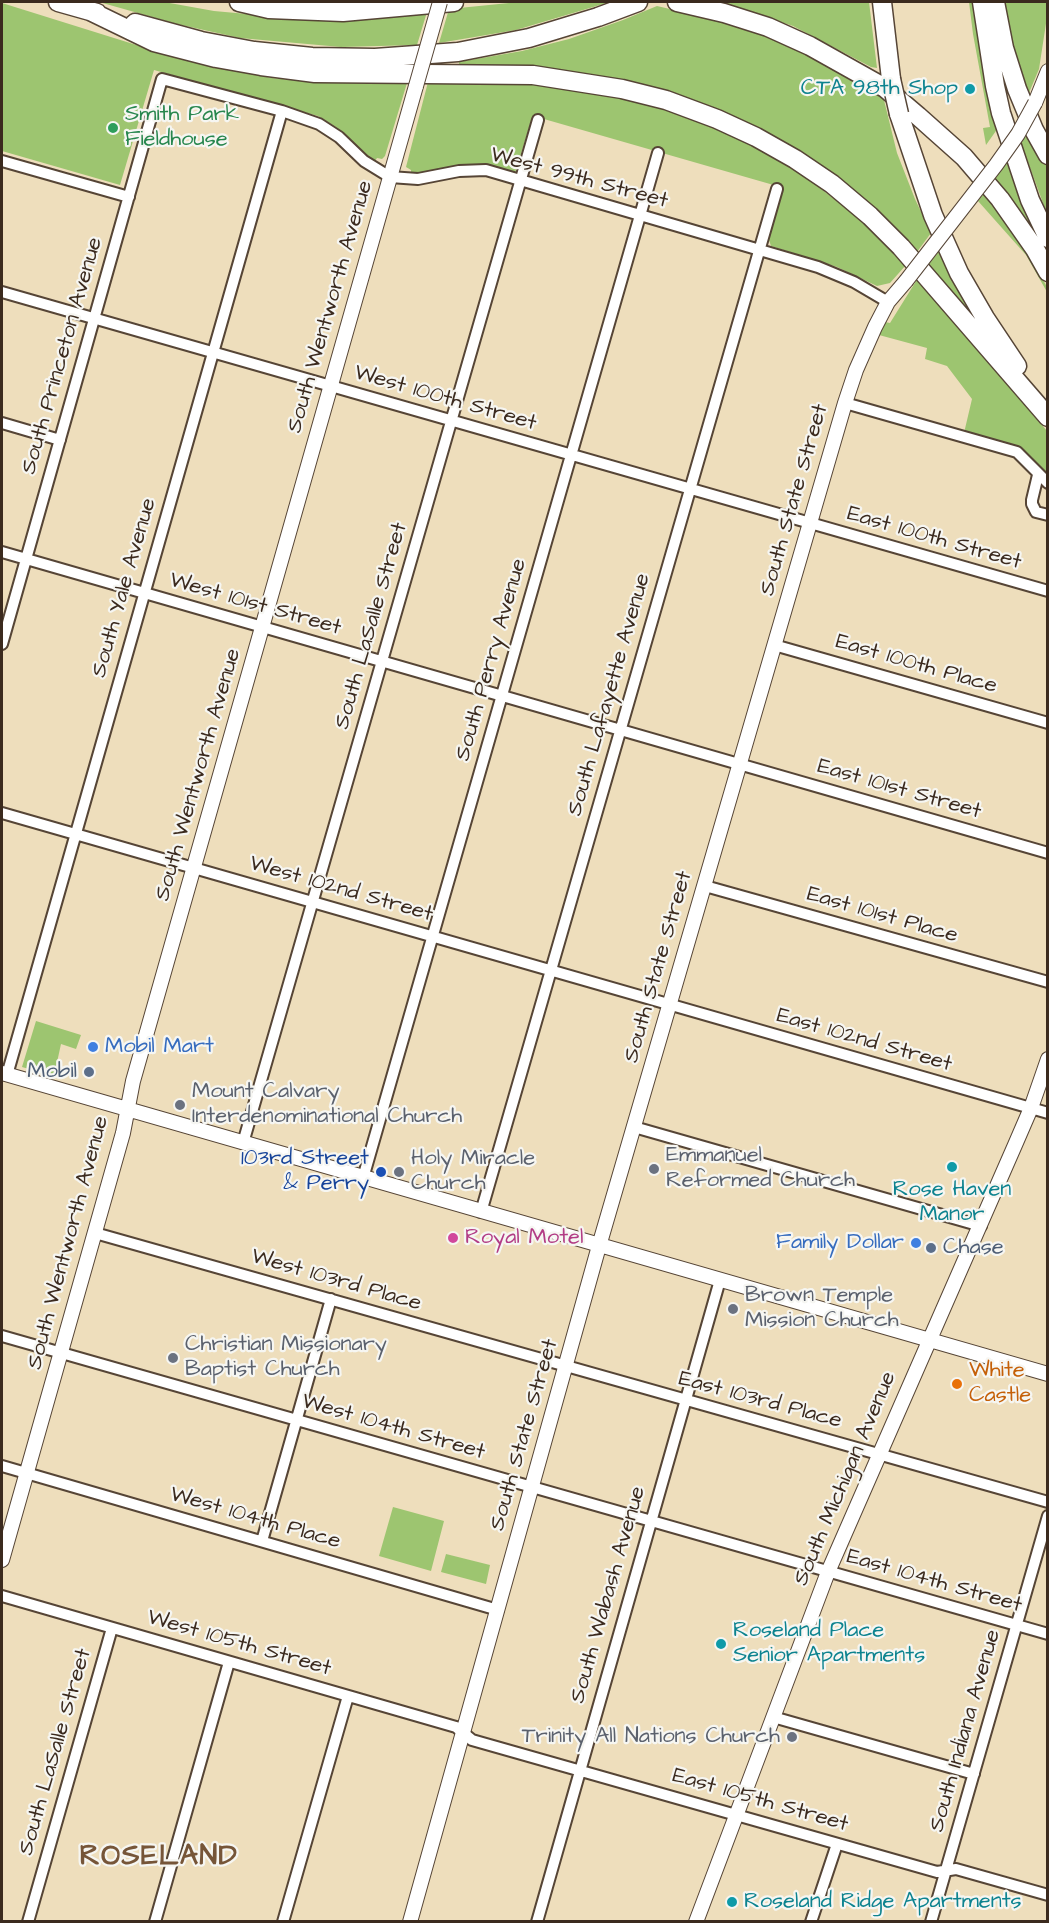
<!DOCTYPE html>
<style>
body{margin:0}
#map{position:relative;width:1049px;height:1923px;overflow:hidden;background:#eedebc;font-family:"Architects Daughter",sans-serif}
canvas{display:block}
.frame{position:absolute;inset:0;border:3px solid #3b2a1e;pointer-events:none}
</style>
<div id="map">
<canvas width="1049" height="1923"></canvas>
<div class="frame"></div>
</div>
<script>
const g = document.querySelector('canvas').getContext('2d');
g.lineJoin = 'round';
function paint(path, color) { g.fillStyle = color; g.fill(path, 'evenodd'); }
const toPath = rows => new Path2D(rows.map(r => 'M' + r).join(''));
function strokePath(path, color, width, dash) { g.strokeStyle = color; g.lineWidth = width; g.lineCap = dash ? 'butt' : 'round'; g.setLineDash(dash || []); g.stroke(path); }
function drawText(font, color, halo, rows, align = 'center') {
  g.font = font + ' "Architects Daughter",sans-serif'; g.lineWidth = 4.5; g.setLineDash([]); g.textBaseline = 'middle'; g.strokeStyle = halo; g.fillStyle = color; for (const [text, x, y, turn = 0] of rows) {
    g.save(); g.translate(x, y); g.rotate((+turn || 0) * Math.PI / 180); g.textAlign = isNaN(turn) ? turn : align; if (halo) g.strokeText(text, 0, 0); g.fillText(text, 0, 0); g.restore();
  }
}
const green = toPath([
 [99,2,164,2,214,11,291,18,427,12,417,45,341,47,240,38,177,24],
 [519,2,610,2,516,30,439,43,449,9],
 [720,2,869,2,877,68,871,67,793,26],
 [969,2,975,2,998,128,986,145,983,128,990,127,973,34],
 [1000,2,1047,2,1047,17,1039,69,1026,100],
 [2,3,162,53,231,70,272,78,323,83,407,83,385,156,382,159,377,158,375,161,354,145,336,127,318,116,154,70,120,185,2,151],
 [657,6,747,27,799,48,883,96,897,153,915,199,931,233,917,252,873,207,841,180,622,80,544,68,459,66,459,62,522,51,569,39,623,20],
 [428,82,528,84,602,93,638,101,708,124,773,156,805,176,858,218,906,265,890,283,877,286,837,267,771,246,769,240,781,192,777,186,537,117,531,121,515,173,475,165,431,172,411,173,411,170,406,167],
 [1029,131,1047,162,1047,214,1021,143],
 [1008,161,1043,248,1012,199,995,178],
 [985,192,1030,256,1047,287,1047,292,1026,255,978,201],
 [940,250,969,308,966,310,928,265],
 [918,278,1047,431,1047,474,1022,450,964,433,972,399,947,366,925,359,927,348,879,335,885,322,890,323],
 [36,1021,81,1035,76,1049,61,1044,54,1076,22,1067],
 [393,1507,444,1521,431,1571,379,1556],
 [446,1554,490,1565,486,1584,441,1572]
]);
const street = toPath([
 [2,161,129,197],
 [2,292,1048,591],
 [845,403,1017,452,1048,483],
 [2,423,60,440],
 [1038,475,1032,500,1032,504,1036,512,1048,515],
 [2,552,1048,853],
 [2,644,162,79,282,111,319,124,339,137,364,161,390,177,418,179,459,171,486,170,818,267,854,282,888,302],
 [774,645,1048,723],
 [2,813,1048,1113],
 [705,886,1048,982],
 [7,1075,282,111],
 [634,1127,981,1226],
 [243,1143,538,120],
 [363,1178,658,153],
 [481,1212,777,189],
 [95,1233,1048,1502],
 [2,1336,1048,1634],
 [2,1466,498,1610],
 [262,1541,331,1299],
 [2,1596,456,1727,472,1740,937,1872,956,1869,1048,1895],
 [773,1717,974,1774],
 [28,1922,112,1628],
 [155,1922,229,1662],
 [283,1922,348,1696],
 [537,1922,720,1280],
 [811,1922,837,1844],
 [931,1922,1048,1516]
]);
const secondary = toPath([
 [1035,103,1048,71],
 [2,1073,1048,1374],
 [2,1560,123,1133,133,1081,416,86],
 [410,1922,599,1246,845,403,856,370,875,327,888,302,906,281],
 [696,1922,828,1572,1015,1145,1031,1108,1048,1059]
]);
const highway = toPath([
 [58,2,97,13],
 [239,2,269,9,343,12,454,2],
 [677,2,724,13,768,27,810,46,885,88,918,116,964,157,1000,199,1035,249,1048,272],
 [882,2,891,79],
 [982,2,995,86,1001,113,1030,200,1048,238],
 [995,2,1004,48,1017,89,1034,130,1048,155],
 [86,9,154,42,216,58,261,66,315,73,533,75,622,89,666,100,717,119,756,137,795,159,832,184,870,216,901,247,1048,417],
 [135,23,201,41,254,51,312,57,375,58,458,52,529,38,598,17,638,2],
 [899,114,933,215,959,273,985,318,1017,366]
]);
const secondaryBridge = toPath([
 [416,86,440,2],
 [906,281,996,165,1018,134,1035,103]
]);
const highwayBridge = toPath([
 [891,79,899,114]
]);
const markers = [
 [970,89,6,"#0f9aa8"],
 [113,128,6,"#2e9e5b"],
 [93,1047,6,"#3f7fe0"],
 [89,1072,6,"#5c6f8a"],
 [180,1105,6,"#6b7280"],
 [952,1167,6,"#0f9aa8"],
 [654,1169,6,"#6b7280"],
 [381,1172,6,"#1a4fb4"],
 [399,1172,6,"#6b7280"],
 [453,1238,6,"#d1479c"],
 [916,1243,6,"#3f7fe0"],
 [931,1248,6,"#5c6f8a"],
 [733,1309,6,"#6b7280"],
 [173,1358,6,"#6b7280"],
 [957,1384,6,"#e8710a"],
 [721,1644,6,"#0f9aa8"],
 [792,1737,6,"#6b7280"],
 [732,1902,6,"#0f9aa8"]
];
const cultureNames = [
 ["CTA 98th Shop",958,89,"right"],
 ["Rose Haven",952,1190,"center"],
 ["Manor",952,1215,"center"],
 ["Roseland Place",733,1631],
 ["Senior Apartments",733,1656],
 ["Roseland Ridge Apartments",744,1902]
];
const leisureNames = [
 ["Smith Park",125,115],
 ["Fieldhouse",125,140]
];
const streetNames = [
 ["West 99th Street",579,179,15],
 ["South Wentworth Avenue",331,307,-74],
 ["South Princeton Avenue",63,356,-74],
 ["West 100th Street",445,399,16],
 ["South State Street",795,500,-74],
 ["East 100th Street",934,539,16],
 ["South Yale Avenue",125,588,-74],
 ["West 101st Street",255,605,16],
 ["South LaSalle Street",372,626,-74],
 ["South Perry Avenue",492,660,-74],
 ["East 100th Place",916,665,16],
 ["South Lafayette Avenue",610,695,-74],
 ["South Wentworth Avenue",199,775,-74],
 ["East 101st Street",899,790,16],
 ["West 102nd Street",341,890,16],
 ["East 101st Place",882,916,16],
 ["South State Street",659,967,-74],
 ["East 102nd Street",864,1041,16],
 ["South Wentworth Avenue",69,1243,-75],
 ["West 103rd Place",336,1281,16],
 ["East 103rd Place",760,1401,15],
 ["West 104th Street",393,1428,16],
 ["South State Street",525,1435,-74],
 ["South Michigan Avenue",846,1479,-67],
 ["West 104th Place",255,1519,16],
 ["East 104th Street",934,1582,16],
 ["South Wabash Avenue",609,1595,-74],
 ["West 105th Street",239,1644,16],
 ["South Indiana Avenue",966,1731,-74],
 ["South LaSalle Street",56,1752,-74],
 ["East 105th Street",760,1801,16]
];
const shopNames = [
 ["Mobil Mart",105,1047],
 ["Family Dollar",904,1243,"right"]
];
const serviceNames = [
 ["Mobil",77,1072],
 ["Chase",943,1248,"left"]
];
const worshipNames = [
 ["Mount Calvary",192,1092],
 ["Interdenominational Church",192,1117],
 ["Emmanuel",666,1156],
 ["Reformed Church",666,1181],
 ["Holy Miracle",411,1159],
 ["Church",411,1184],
 ["Brown Temple",745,1296],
 ["Mission Church",745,1321],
 ["Christian Missionary",185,1345],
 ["Baptist Church",185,1370],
 ["Trinity All Nations Church",780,1737,"right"]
];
const transitNames = [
 ["103rd Street",369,1159],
 ["& Perry",369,1184]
];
const hotelNames = [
 ["Royal Motel",465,1238]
];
const foodNames = [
 ["White",969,1371],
 ["Castle",969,1396]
];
const districtNames = [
 ["ROSELAND",159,1858]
];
paint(green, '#9dc570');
strokePath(street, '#564536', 14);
strokePath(secondary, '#564536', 16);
strokePath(highway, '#564536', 21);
strokePath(street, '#fff', 10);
strokePath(secondary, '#fff', 14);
strokePath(highway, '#fff', 18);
strokePath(secondaryBridge, '#564536', 16, []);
strokePath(highwayBridge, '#564536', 21, []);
strokePath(secondaryBridge, '#fff', 14);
strokePath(highwayBridge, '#fff', 18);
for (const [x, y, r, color] of markers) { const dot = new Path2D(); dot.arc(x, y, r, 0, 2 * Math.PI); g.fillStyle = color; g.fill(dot); strokePath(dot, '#f6f6f2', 2); }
drawText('22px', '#0d838f', '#f6f6f2', cultureNames, 'left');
drawText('22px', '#27864d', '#f6f6f2', leisureNames, 'left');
drawText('22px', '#3b2a1e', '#f6f6f2', streetNames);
drawText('22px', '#366cbe', '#f6f6f2', shopNames, 'left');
drawText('22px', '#4e5e75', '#f6f6f2', serviceNames, 'right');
drawText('22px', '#5b616d', '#f6f6f2', worshipNames, 'left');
drawText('22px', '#164399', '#f6f6f2', transitNames, 'right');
drawText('22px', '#b23c85', '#f6f6f2', hotelNames, 'left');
drawText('22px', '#c56008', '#f6f6f2', foodNames, 'left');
g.letterSpacing = '1.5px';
drawText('bold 28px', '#765538', '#f6f6f2', districtNames);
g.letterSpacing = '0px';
</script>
